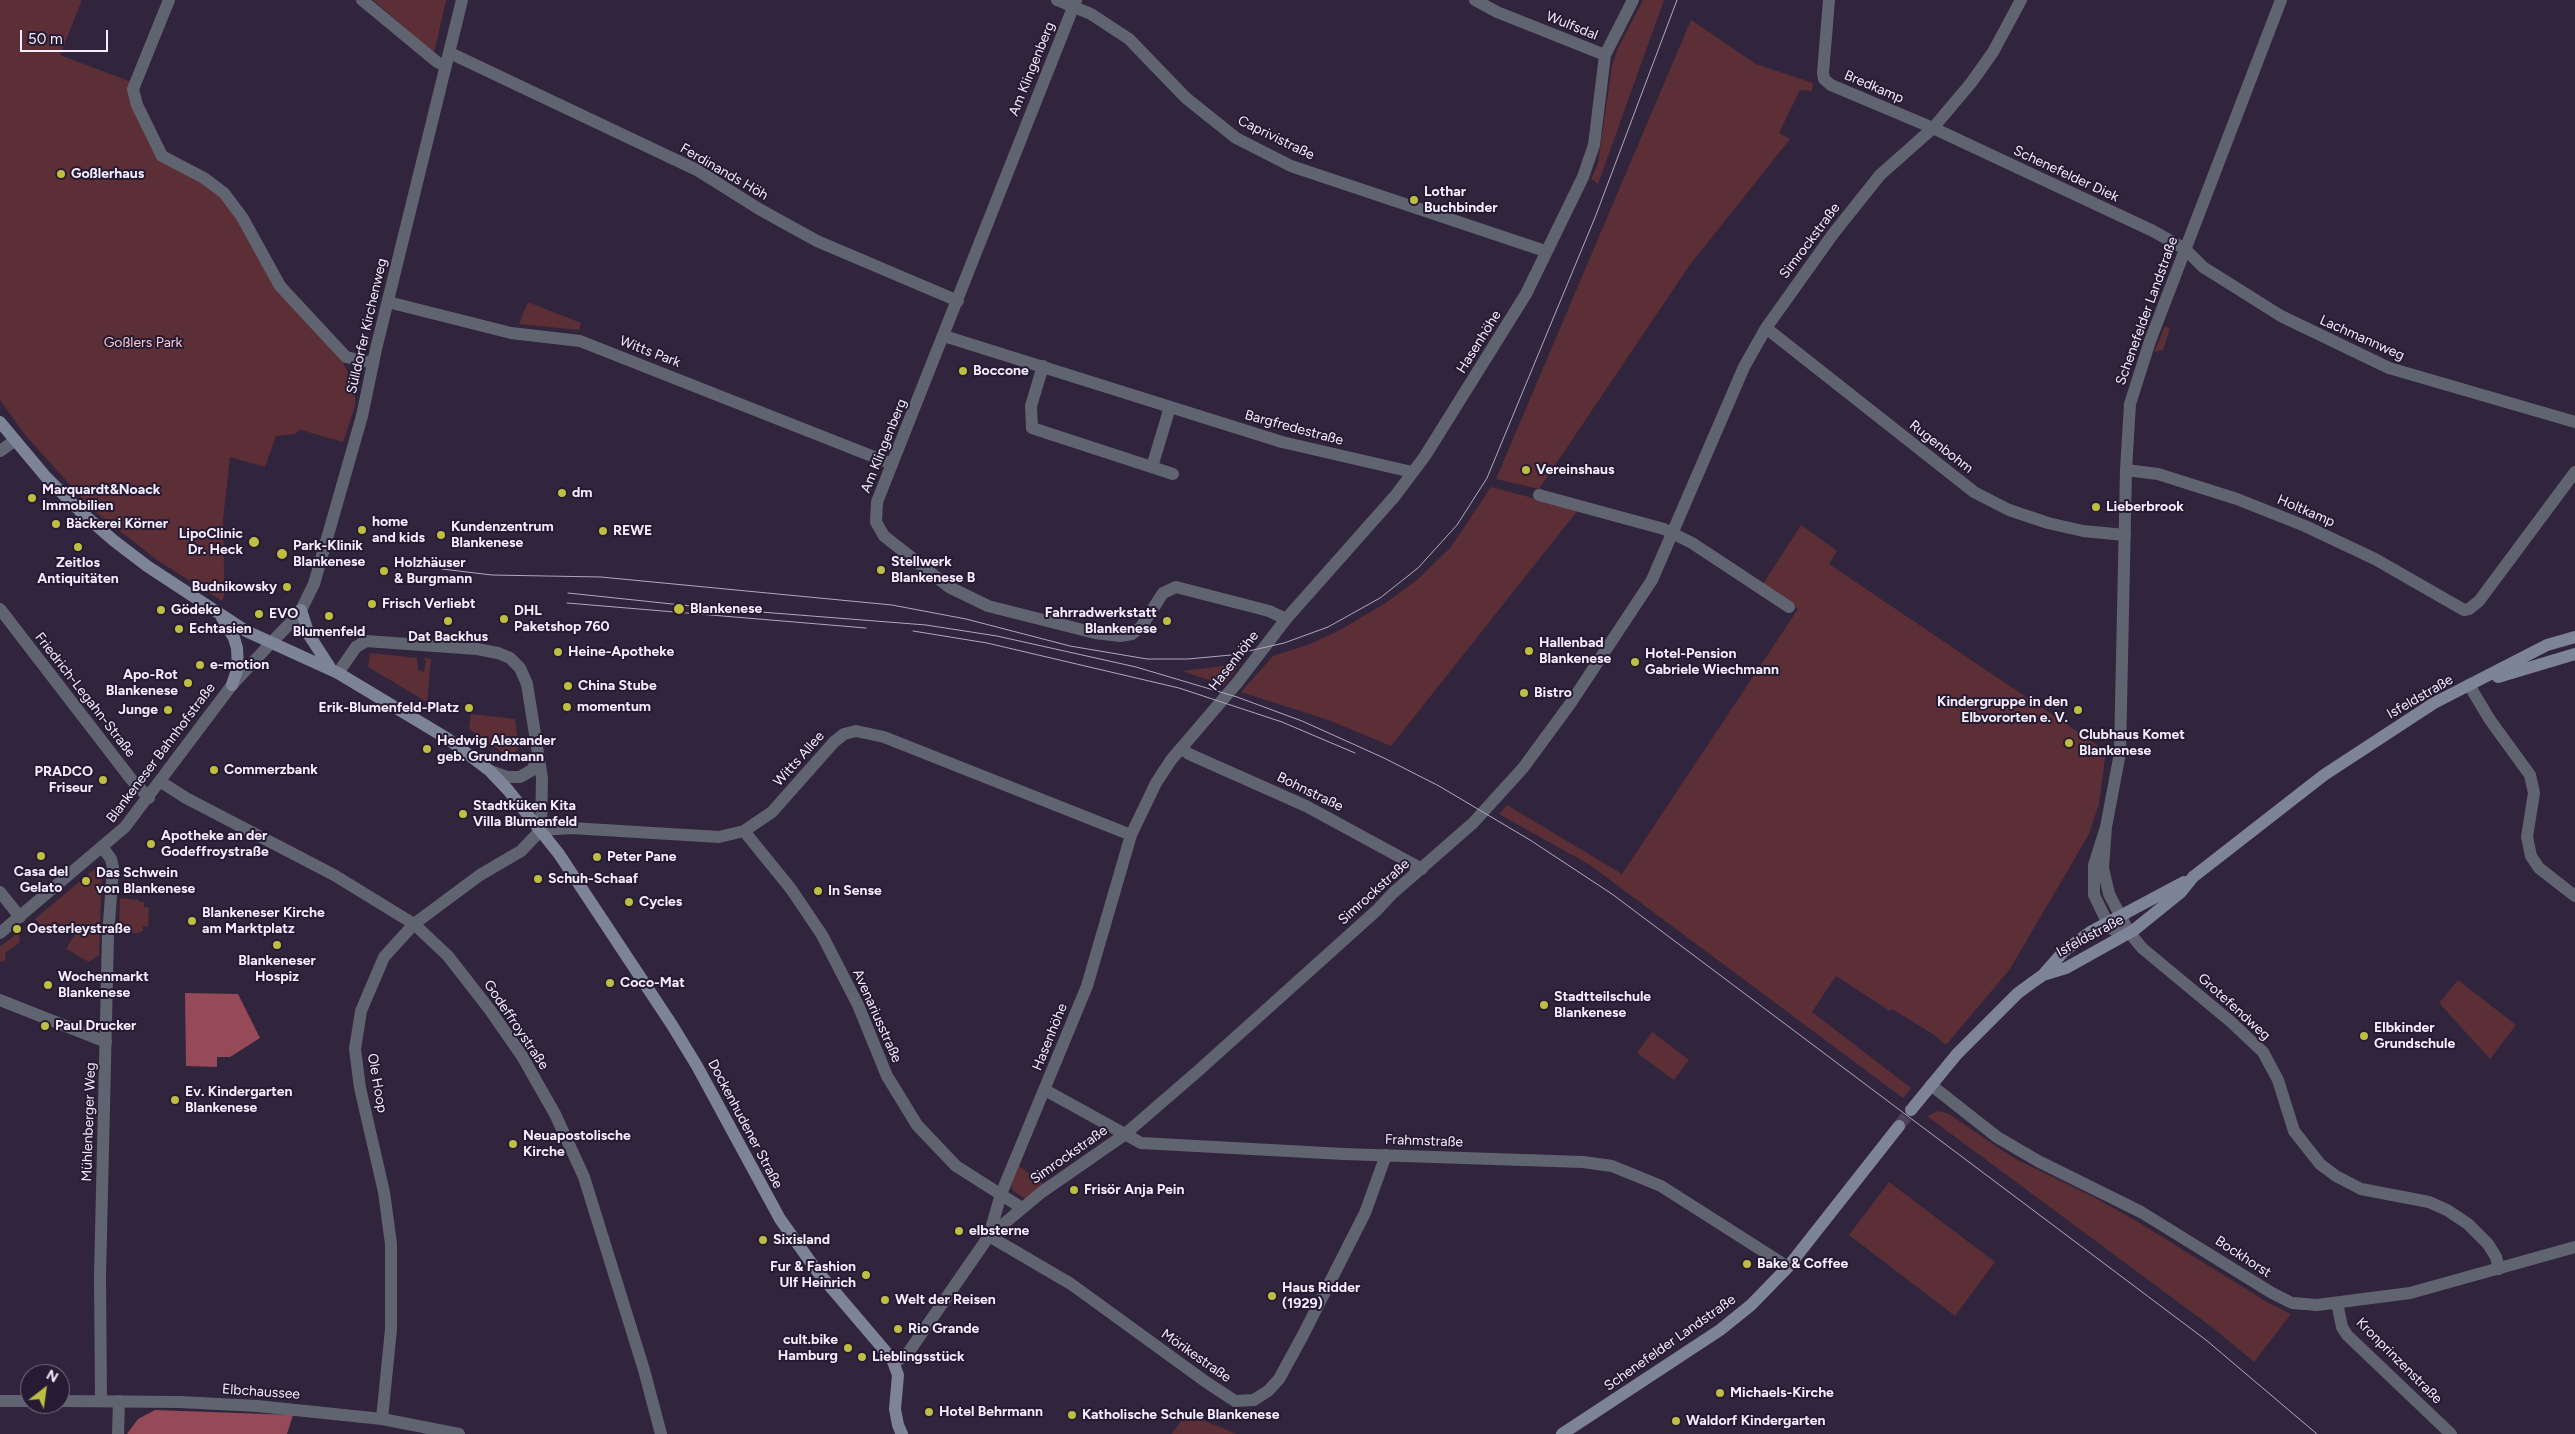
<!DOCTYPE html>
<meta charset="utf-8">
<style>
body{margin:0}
#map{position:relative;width:2575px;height:1434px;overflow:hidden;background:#30253d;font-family:Figtree,sans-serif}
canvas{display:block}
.north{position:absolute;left:20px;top:1364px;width:50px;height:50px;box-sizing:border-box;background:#261b32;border:1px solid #786f83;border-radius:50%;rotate:30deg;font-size:14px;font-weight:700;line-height:20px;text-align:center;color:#f3edfd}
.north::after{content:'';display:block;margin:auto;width:18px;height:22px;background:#bebf42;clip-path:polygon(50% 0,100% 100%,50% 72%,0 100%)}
.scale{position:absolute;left:20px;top:30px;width:88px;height:22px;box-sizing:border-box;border:2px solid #f3edfd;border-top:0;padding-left:6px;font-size:15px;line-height:18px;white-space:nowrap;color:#f3edfd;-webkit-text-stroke:4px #261b32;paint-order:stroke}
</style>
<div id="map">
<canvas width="2575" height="1434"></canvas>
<div class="north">N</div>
<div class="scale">50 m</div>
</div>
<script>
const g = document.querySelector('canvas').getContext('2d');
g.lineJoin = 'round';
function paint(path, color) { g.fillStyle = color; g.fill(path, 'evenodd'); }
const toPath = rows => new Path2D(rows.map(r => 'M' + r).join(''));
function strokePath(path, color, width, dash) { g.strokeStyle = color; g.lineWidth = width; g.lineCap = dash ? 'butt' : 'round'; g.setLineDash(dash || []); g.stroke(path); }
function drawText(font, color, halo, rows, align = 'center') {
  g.font = font + ' Figtree,sans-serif'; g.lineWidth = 4; g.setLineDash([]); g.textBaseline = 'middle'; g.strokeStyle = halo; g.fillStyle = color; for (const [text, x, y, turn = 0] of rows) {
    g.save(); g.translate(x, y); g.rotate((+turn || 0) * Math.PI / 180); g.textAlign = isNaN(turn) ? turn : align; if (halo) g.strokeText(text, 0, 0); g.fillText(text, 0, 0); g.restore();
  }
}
const green = toPath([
 [0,0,82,0,60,55,134,83,162,156,219,195,341,359,351,378,355,396,355,406,343,442,301,430,294,434,276,436,265,467,230,457,223,520,224,570,224,596,222,601,157,560,92,509,26,436,0,400],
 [373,0,446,0,434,53],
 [1643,0,1664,0,1598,184,1591,179,1598,163,1612,66,1618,48],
 [1691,20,1756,64,1813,83,1812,91,1800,90,1779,133,1790,139,1689,266,1539,489,1496,479],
 [528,302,581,323,579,330,519,324],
 [2165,326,2170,329,2163,350,2154,352],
 [1491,487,1578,510,1391,746,1328,720,1241,692,1273,656,1310,644,1340,630,1384,604,1417,580,1451,547],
 [1801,525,1837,551,1829,564,2106,751,2099,804,2089,834,2010,969,1946,1045,1936,1036,1892,1009,1890,1011,1836,976,1812,1012,1911,1088,1903,1098,1590,865,1499,814,1507,805,1622,874,1798,609,1763,584],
 [370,653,417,658,418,670,424,672,426,661,423,658,431,659,427,702,368,667],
 [1240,664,1224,685,1182,671],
 [471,714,515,719,519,748,509,757,469,729],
 [102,865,99,955,89,962,66,949,75,934,56,923,49,934,35,919,98,866],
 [120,898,139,900,139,902,144,902,144,907,149,907,148,927,143,926,143,931,138,933,119,933],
 [19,932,20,942,5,953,6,960,0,962,0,947],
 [2458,980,2516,1025,2490,1059,2439,1003],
 [1652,1032,1689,1060,1674,1080,1637,1053],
 [1938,1111,1949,1114,2012,1157,2099,1200,2138,1222,2267,1302,2291,1314,2254,1362,2213,1328,1927,1116],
 [1019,1166,1044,1184,1026,1199,1013,1191,1011,1186],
 [1889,1182,1995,1262,1955,1316,1849,1235],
 [1186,1413,1237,1434,1172,1434]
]);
const forest = toPath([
 [185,993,238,994,260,1038,230,1057,217,1057,217,1067,186,1066],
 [155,1410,293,1415,287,1434,127,1434,138,1419]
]);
const secondaryTunnel = toPath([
 [1899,1126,1911,1110]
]);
const minor = toPath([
 [169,0,133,89,137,105,162,156,204,178,224,193,242,217,280,286,346,357,373,363],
 [362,0,437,62,445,66],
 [1057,0,1091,14,1129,39,1186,98,1236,138,1291,166,1545,251],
 [1076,0,892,464,877,502,876,522,884,536,949,587,988,606,1095,633,1120,636,1132,634,1141,627,1163,593,1176,587,1269,611,1286,619],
 [1475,0,1497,12,1605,55],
 [1829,0,1823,73,1824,79,1831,85,1933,128,2153,231,2185,249,2203,267,2281,316,2389,368,2575,422],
 [450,53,697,170,759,209,817,241,958,301],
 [388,302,511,333,580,341,892,464],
 [1766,328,1974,492,2009,510,2048,523,2083,531,2125,535],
 [944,336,1282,442,1412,472],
 [1043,366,1031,406,1032,428,1173,474],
 [0,451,14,441],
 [1152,467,1170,407],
 [2126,470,2158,474,2237,499,2305,526,2375,559,2464,610,2469,609,2479,601,2575,472],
 [1539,495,1664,529,1692,543,1789,607],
 [0,609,131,779,149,798],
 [338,673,356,647,366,641,477,649,498,653,510,658,520,668,527,684,542,778,541,830],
 [2469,685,2490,720,2530,775,2534,793,2527,837,2531,856,2539,868,2575,896],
 [1181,748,1189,754,1306,806,1422,869],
 [490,771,507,777,520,777,532,770,539,757],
 [161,782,186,798,334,875,414,924,448,956,490,1010,522,1056,555,1114,584,1177,644,1370,661,1434],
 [541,830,571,828,719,837,744,831,772,812,834,742,844,734,856,731,884,737,1131,835],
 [744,831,791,889,822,935,858,1005,887,1076,917,1125,956,1166,1022,1208],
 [0,892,20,917],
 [2129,932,2142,948,2230,1021,2263,1052,2278,1080,2294,1131,2320,1164,2336,1176,2361,1189,2429,1202,2447,1210,2468,1224,2488,1244,2496,1257,2499,1269],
 [0,933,125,827,232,685,270,644],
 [0,1000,106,1042],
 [1931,1085,1997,1137,2038,1161,2141,1212,2272,1293,2292,1303,2317,1305,2410,1293,2575,1247],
 [1045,1090,1141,1143,1344,1154,1583,1162,1612,1166,1661,1186,1788,1267],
 [989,1236,1042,1192,1124,1135,1198,1071,1376,911,1393,893,1473,823,1523,768,1570,704,1652,580,1744,367,1766,328,1833,234,1880,175,1933,128,1971,83,1993,52,2021,0],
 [989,1236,1071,1284,1206,1382,1235,1401,1254,1400,1268,1391,1279,1379,1302,1337,1365,1213,1386,1155],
 [2337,1303,2342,1327,2347,1335,2451,1434],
 [894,1363,908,1353,989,1236,1001,1194,1087,986,1131,835,1156,783,1171,760,1237,683,1286,619,1395,496,1425,456,1526,294,1583,177,1594,145,1605,55,1633,0],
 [101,1401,100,1276,108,936,113,868,111,859,103,848],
 [382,1419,391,1329,391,1244,384,1192,360,1088,355,1049,361,1011,384,957,414,924,480,875,521,851,541,830],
 [118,1434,119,1401]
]);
const tertiary = toPath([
 [270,644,299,614,314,584,362,416,376,349,462,0],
 [2106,827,2094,865,2094,895,2110,928,2121,933,2129,932,2109,894,2103,868,2106,827,2120,753,2126,470,2130,404,2150,341,2281,0],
 [0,1401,30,1401],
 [60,1401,180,1402,257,1406,382,1419,459,1434]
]);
const secondary = toPath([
 [0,422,46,477,80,511,113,540,147,566,246,631,338,673,448,739,490,771,508,790,559,854,672,1025,697,1066,780,1219,817,1271,892,1359,898,1375,895,1409,898,1425,902,1434],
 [301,610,309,635,331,669],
 [222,618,234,638,237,648,238,667,232,685],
 [2498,677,2575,654],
 [2043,975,2064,951,2092,931,2184,882],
 [1911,1110,1957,1054,2018,993,2033,982,2043,975,2066,968,2134,930,2181,892,2193,877,2324,775,2434,703,2547,645,2575,637],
 [1562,1434,1720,1330,1751,1305,1788,1267,1899,1126]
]);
const tram = toPath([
 [442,569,492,575,601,577,892,605,966,619,1070,646,1147,659,1188,659,1231,655,1284,643,1328,627,1380,598,1418,568,1457,525,1487,478,1596,215,1677,0],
 [568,593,710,608,926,625,997,636,1136,667,1237,697,1302,721,1384,758,1439,786,1530,840,1612,894,2206,1340,2317,1434],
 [567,603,866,628],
 [913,631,987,643,1179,688,1282,722,1355,753]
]);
const markers = [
 [61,174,5,"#bebf42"],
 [1414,200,5,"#bebf42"],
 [963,371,5,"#bebf42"],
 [1526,470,5,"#bebf42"],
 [562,493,5,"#bebf42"],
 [32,498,5,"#bebf42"],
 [2096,507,5,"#bebf42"],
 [56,524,5,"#bebf42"],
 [362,530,5,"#bebf42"],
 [603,531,5,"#bebf42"],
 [441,535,5,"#bebf42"],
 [254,542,6,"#bebf42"],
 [78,547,5,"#bebf42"],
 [282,554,6,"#bebf42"],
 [881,570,5,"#bebf42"],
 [384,571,5,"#bebf42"],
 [287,587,5,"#bebf42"],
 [372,604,5,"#bebf42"],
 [679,609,6,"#bebf42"],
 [161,610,5,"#bebf42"],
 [259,614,5,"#bebf42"],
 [329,616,5,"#bebf42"],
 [504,619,5,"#bebf42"],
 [448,621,5,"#bebf42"],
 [1167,621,5,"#bebf42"],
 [179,629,5,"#bebf42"],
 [1529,651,5,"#bebf42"],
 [558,652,5,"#bebf42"],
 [1635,662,5,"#bebf42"],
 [200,665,5,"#bebf42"],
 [188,683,5,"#bebf42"],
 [568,686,5,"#bebf42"],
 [1524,693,5,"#bebf42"],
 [567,707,5,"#bebf42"],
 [469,708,5,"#bebf42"],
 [168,710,5,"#bebf42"],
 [2078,710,5,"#bebf42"],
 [2069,743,5,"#bebf42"],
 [427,749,5,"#bebf42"],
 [214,770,5,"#bebf42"],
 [103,780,5,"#bebf42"],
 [463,814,5,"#bebf42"],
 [151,844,5,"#bebf42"],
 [41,856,5,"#bebf42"],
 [597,857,5,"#bebf42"],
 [538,879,5,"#bebf42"],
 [86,881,5,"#bebf42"],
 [818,891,5,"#bebf42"],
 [629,902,5,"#bebf42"],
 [192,921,5,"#bebf42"],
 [17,929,5,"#bebf42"],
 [277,945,5,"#bebf42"],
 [610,983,5,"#bebf42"],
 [48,985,5,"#bebf42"],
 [1544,1005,5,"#bebf42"],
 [45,1026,5,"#bebf42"],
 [2364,1036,5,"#bebf42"],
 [175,1100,5,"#bebf42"],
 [513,1144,5,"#bebf42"],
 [1074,1190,5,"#bebf42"],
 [959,1231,5,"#bebf42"],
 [763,1240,5,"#bebf42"],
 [1747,1264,5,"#bebf42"],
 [866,1275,5,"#bebf42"],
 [1272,1296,5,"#bebf42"],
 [885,1300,5,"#bebf42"],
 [898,1329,5,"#bebf42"],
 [848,1348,5,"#bebf42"],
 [862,1357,5,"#bebf42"],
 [1720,1393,5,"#bebf42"],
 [929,1412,5,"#bebf42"],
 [1072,1415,5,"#bebf42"],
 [1676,1421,5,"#bebf42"]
];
const streetNames = [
 ["Wulfsdal",1572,26,22],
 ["Am Klingenberg",1032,69,-68],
 ["Bredkamp",1874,87,23],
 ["Caprivistraße",1276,138,26],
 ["Ferdinands Höh",724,172,30],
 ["Schenefelder Diek",2066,174,25],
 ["Simrockstraße",1810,241,-53],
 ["Schenefelder Landstraße",2147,311,-70],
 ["Sülldorfer Kirchenweg",367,326,-77],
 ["Lachmannweg",2362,338,24],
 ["Hasenhöhe",1479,342,-58],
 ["Witts Park",650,352,21],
 ["Bargfredestraße",1294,428,15],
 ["Am Klingenberg",884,446,-68],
 ["Rugenbohm",1941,447,38],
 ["Holtkamp",2306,511,23],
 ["Hasenhöhe",1234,661,-52],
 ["Friedrich-Legahn-Straße",85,695,52],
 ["Isfeldstraße",2420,697,-30],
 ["Blankeneser Bahnhofstraße",161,753,-53],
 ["Witts Allee",799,759,-48],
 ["Bohnstraße",1310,792,26],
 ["Simrockstraße",1374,892,-42],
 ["Isfeldstraße",2090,936,-28],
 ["Grotefendweg",2234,1007,42],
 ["Avenariusstraße",877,1016,66],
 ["Godeffroystraße",516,1025,56],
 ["Hasenhöhe",1050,1037,-68],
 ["Ole Hoop",377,1083,80],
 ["Mühlenberger Weg",89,1122,-88],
 ["Dockenhudener Straße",745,1124,62],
 ["Frahmstraße",1424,1141,2],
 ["Simrockstraße",1069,1155,-35],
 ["Bockhorst",2243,1257,33],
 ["Schenefelder Landstraße",1670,1343,-35],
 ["Mörikestraße",1196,1356,35],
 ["Kronprinzenstraße",2399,1361,45],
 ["Elbchaussee",261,1392,4]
];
const poiNames = [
 ["Goßlerhaus",71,174],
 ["Lothar",1424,192],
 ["Buchbinder",1424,208],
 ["Boccone",973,371],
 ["Vereinshaus",1536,470],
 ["Marquardt&Noack",42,490],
 ["Immobilien",42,506],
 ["dm",572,493],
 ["Lieberbrook",2106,507],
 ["home",372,522],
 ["and kids",372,538],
 ["Bäckerei Körner",66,524],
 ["Kundenzentrum",451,527],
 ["Blankenese",451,543],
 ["REWE",613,531],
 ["LipoClinic",243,534,"right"],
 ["Dr. Heck",243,550,"right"],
 ["Park-Klinik",293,546],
 ["Blankenese",293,562],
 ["Stellwerk",891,562],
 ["Blankenese B",891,578],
 ["Zeitlos",78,563,"center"],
 ["Antiquitäten",78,579,"center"],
 ["Holzhäuser",394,563],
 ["& Burgmann",394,579],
 ["Budnikowsky",277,587,"right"],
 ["Frisch Verliebt",382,604],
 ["Blankenese",690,609],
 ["Gödeke",171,610],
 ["DHL",514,611],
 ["Paketshop 760",514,627],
 ["Fahrradwerkstatt",1157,613,"right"],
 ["Blankenese",1157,629,"right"],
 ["EVO",269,614],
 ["Echtasien",189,629],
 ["Blumenfeld",329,632,"center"],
 ["Dat Backhus",448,637,"center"],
 ["Hallenbad",1539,643],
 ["Blankenese",1539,659],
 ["Heine-Apotheke",568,652],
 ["Hotel-Pension",1645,654],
 ["Gabriele Wiechmann",1645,670],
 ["e-motion",210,665],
 ["Apo-Rot",178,675,"right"],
 ["Blankenese",178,691,"right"],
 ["China Stube",578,686],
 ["Bistro",1534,693],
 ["Kindergruppe in den",2068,702,"right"],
 ["Elbvororten e. V.",2068,718,"right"],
 ["momentum",577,707],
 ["Erik-Blumenfeld-Platz",459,708,"right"],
 ["Junge",158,710,"right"],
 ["Clubhaus Komet",2079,735],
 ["Blankenese",2079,751],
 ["Hedwig Alexander",437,741],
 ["geb. Grundmann",437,757],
 ["Commerzbank",224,770],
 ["PRADCO",93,772,"right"],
 ["Friseur",93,788,"right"],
 ["Stadtküken Kita",473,806],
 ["Villa Blumenfeld",473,822],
 ["Apotheke an der",161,836],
 ["Godeffroystraße",161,852],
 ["Peter Pane",607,857],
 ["Casa del",41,872,"center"],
 ["Gelato",41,888,"center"],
 ["Das Schwein",96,873],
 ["von Blankenese",96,889],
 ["Schuh-Schaaf",548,879],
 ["In Sense",828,891],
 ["Cycles",639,902],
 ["Blankeneser Kirche",202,913],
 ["am Marktplatz",202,929],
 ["Oesterleystraße",27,929],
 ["Blankeneser",277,961,"center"],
 ["Hospiz",277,977,"center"],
 ["Wochenmarkt",58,977],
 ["Blankenese",58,993],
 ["Coco-Mat",620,983],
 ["Stadtteilschule",1554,997],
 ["Blankenese",1554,1013],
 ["Paul Drucker",55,1026],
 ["Elbkinder",2374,1028],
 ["Grundschule",2374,1044],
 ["Ev. Kindergarten",185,1092],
 ["Blankenese",185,1108],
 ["Neuapostolische",523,1136],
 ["Kirche",523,1152],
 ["Frisör Anja Pein",1084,1190],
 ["elbsterne",969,1231],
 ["Sixisland",773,1240],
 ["Bake & Coffee",1757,1264],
 ["Fur & Fashion",856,1267,"right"],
 ["Ulf Heinrich",856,1283,"right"],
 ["Haus Ridder",1282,1288],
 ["(1929)",1282,1304],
 ["Welt der Reisen",895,1300],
 ["Rio Grande",908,1329],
 ["cult.bike",838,1340,"right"],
 ["Hamburg",838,1356,"right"],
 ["Lieblingsstück",872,1357],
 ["Michaels-Kirche",1730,1393],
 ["Hotel Behrmann",939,1412],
 ["Katholische Schule Blankenese",1082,1415],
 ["Waldorf Kindergarten",1686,1421]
];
const parkNames = [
 ["Goßlers Park",143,343]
];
paint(green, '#5c2e35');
paint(forest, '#964a57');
strokePath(secondaryTunnel, '#4d435a', 12, [12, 6]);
strokePath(minor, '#606471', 12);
strokePath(tertiary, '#606471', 12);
strokePath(secondary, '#7e8498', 12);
strokePath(tram, '#b1a9bc', 1);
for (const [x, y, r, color] of markers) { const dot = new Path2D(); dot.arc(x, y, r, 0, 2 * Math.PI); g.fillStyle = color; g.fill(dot); strokePath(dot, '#261b32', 2); }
drawText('14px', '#f3edfd', '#261b32', streetNames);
drawText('bold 14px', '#f3edfd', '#261b32', poiNames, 'left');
drawText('14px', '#f7c9ce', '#261b32', parkNames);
</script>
